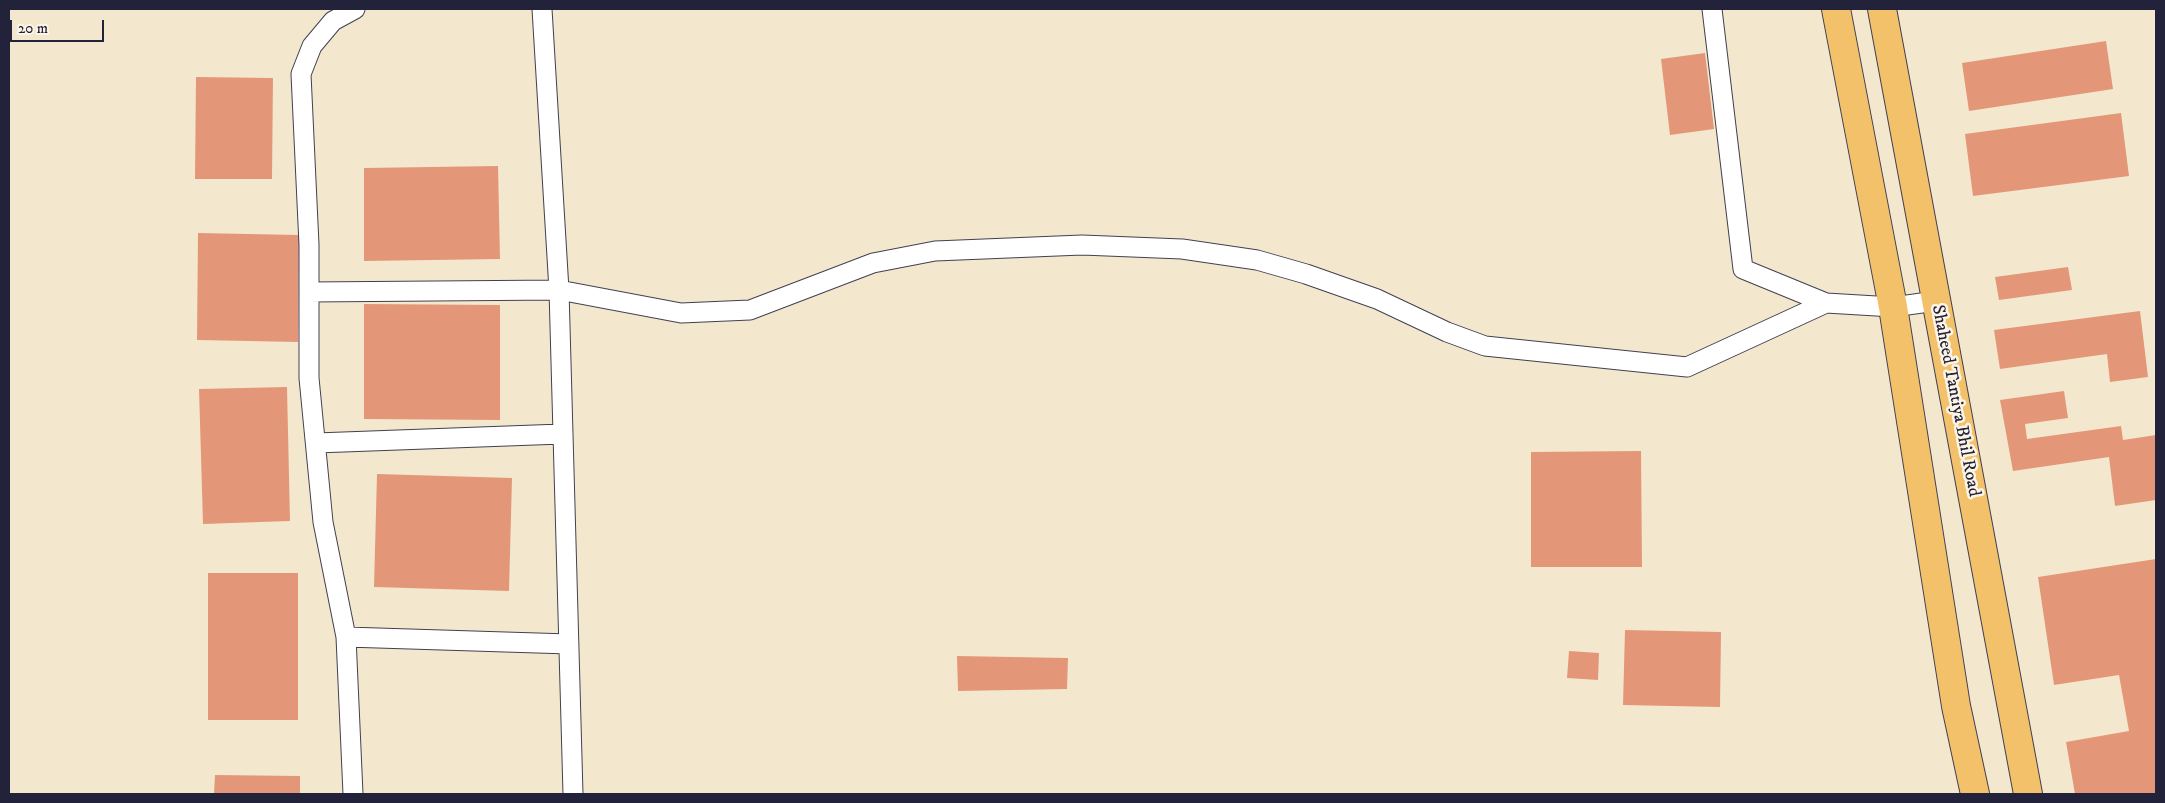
<!DOCTYPE html>
<style>
body{margin:0}
#map{position:relative;width:2165px;height:803px;overflow:hidden;background:#f3e8ce;font-family:"IM FELL DW Pica",serif}
canvas{display:block}
.frame{position:absolute;inset:0;border:10px solid #22223b;pointer-events:none}
.scale{position:absolute;left:10px;top:20px;width:94px;height:22px;box-sizing:border-box;border:2px solid #22223b;border-top:0;padding-left:6px;font-size:15px;line-height:18px;white-space:nowrap;color:#22223b;-webkit-text-stroke:4px #fcf5e5;paint-order:stroke}
</style>
<div id="map">
<canvas width="2165" height="803"></canvas>
<div class="frame"></div>
<div class="scale">20 m</div>
</div>
<script>
const g = document.querySelector('canvas').getContext('2d');
g.lineJoin = 'round';
function paint(path, color) { g.fillStyle = color; g.fill(path, 'evenodd'); }
const toPath = rows => new Path2D(rows.map(r => 'M' + r).join(''));
function strokePath(path, color, width, dash) { g.strokeStyle = color; g.lineWidth = width; g.lineCap = dash ? 'butt' : 'round'; g.setLineDash(dash || []); g.stroke(path); }
function drawText(font, color, halo, rows, align = 'center') {
  g.font = font + ' "IM FELL DW Pica",serif'; g.lineWidth = 5; g.setLineDash([]); g.textBaseline = 'middle'; g.strokeStyle = halo; g.fillStyle = color; for (const [text, x, y, turn = 0] of rows) {
    g.save(); g.translate(x, y); g.rotate((+turn || 0) * Math.PI / 180); g.textAlign = isNaN(turn) ? turn : align; if (halo) g.strokeText(text, 0, 0); g.fillText(text, 0, 0); g.restore();
  }
}
const building = toPath([
 [2106,41,2113,89,1969,111,1962,63],
 [1705,53,1714,129,1670,135,1661,59],
 [196,77,273,78,272,179,195,179],
 [2121,113,2129,176,1973,196,1965,134],
 [498,166,500,259,364,261,364,168],
 [198,233,299,235,298,342,197,340],
 [2068,267,2072,290,1999,300,1995,277],
 [364,304,500,305,500,420,364,419],
 [2140,311,2148,377,2110,382,2107,354,2000,369,1994,330],
 [287,387,290,521,203,524,199,389],
 [2064,391,2068,418,2025,424,2027,439,2121,426,2123,440,2156,435,2156,500,2115,506,2109,457,2013,471,2000,400],
 [1641,451,1642,567,1531,567,1531,452],
 [377,474,512,478,509,591,374,587],
 [2156,559,2156,794,2075,794,2066,742,2129,731,2119,675,2054,685,2038,577],
 [208,573,298,573,298,720,208,720],
 [1625,630,1721,632,1720,707,1623,705],
 [1569,651,1599,653,1598,680,1567,678],
 [957,656,1068,658,1067,689,958,691],
 [215,775,300,776,300,794,214,794]
]);
const service = toPath([
 [1712,9,1743,269,1826,303],
 [309,292,559,290,542,9],
 [316,443,562,434],
 [346,637,323,522,309,378,309,245,301,74,312,46,333,21,355,9],
 [353,794,346,637,569,644],
 [573,794,559,290,681,313,750,310,873,263,935,251,1082,245,1182,249,1257,260,1306,274,1377,299,1447,332,1485,346,1687,367,1826,303,1893,307,1936,301]
]);
const primary = toPath([
 [1836,9,1893,307,1956,706,1975,794],
 [1882,9,2028,794]
]);
const streetNames = [
 ["Shaheed Tantiya Bhil Road",1955,401,79]
];
paint(building, '#e49778');
strokePath(service, '#414051', 21);
strokePath(primary, '#414051', 30);
strokePath(service, '#fff', 19);
strokePath(primary, '#f4c16b', 28);
drawText('18px', '#22223b', '#fcf5e5', streetNames);
</script>
